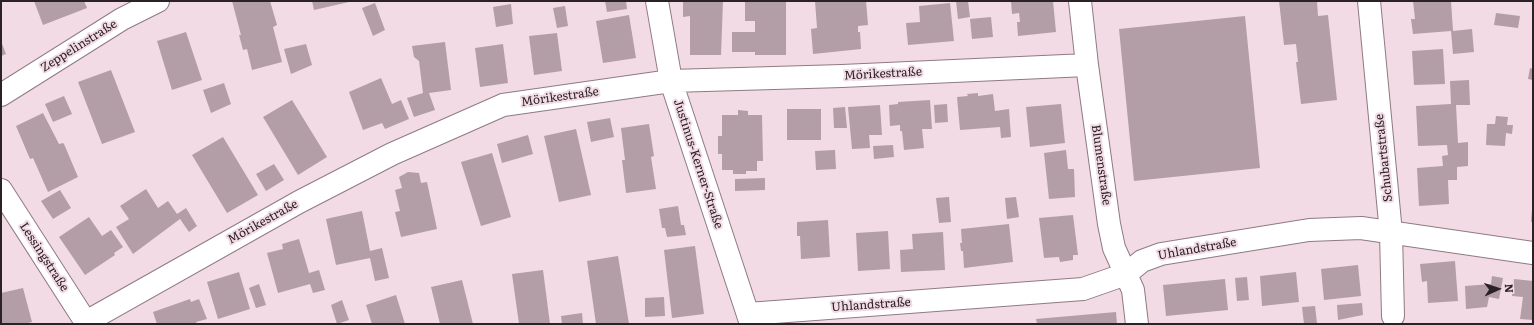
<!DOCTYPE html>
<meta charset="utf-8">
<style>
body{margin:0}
#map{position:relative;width:1534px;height:325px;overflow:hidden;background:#f2dbe5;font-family:Literata,serif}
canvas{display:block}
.frame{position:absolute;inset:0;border:2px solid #2a2226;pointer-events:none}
.north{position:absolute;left:1478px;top:269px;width:40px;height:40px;-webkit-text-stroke:3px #f2dbe5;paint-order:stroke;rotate:87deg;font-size:11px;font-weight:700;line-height:16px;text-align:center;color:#2a2226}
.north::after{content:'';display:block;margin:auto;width:14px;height:18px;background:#2a2226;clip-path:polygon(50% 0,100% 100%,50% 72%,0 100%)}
</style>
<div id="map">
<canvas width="1534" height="325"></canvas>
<div class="frame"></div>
<div class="north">N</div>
</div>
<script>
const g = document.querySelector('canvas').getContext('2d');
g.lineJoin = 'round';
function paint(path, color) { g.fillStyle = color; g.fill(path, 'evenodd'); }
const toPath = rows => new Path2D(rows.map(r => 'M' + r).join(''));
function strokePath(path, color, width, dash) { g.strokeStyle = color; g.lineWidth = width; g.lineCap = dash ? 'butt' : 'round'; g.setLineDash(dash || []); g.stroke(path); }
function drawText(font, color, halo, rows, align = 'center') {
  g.font = font + ' Literata,serif'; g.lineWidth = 4; g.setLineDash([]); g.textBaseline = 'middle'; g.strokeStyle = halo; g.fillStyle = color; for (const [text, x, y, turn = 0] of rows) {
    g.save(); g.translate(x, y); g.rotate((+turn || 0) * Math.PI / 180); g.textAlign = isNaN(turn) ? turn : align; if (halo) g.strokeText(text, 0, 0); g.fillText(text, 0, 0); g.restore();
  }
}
const building = toPath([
 [34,1,84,1,87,8,43,25],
 [232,1,270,1,277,25,273,27,282,62,252,70,247,49,243,50,239,35,241,35],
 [312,1,349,1,349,2,314,10],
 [605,1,626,1,627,9,607,12],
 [683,1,723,1,721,55,690,55,690,16,683,17],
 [745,1,786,1,786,55,755,55,755,52,732,52,732,32,755,32,755,21,745,21],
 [815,1,866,1,868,25,858,26,858,32,860,32,861,49,813,54,811,29,817,28],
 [956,1,968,1,970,17,958,19],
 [1011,1,1053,1,1056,32,1018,36,1017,22,1020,22,1019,13,1012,14],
 [1279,1,1317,1,1318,16,1328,15,1337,100,1301,104,1296,62,1298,62,1296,44,1284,45],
 [1413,1,1451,1,1453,31,1472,29,1474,52,1453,54,1451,31,1413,34,1411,19,1415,19],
 [375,3,385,30,373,36,362,8],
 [950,3,954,41,908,45,906,23,920,22,919,6],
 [511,4,513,24,496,27,493,7],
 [565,6,568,26,557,28,553,8],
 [1496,13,1520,16,1518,28,1494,25],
 [629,15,636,58,603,63,596,21],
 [1245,16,1260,168,1134,181,1119,29],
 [991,17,993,37,972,39,970,19],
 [186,32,202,80,172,90,157,41],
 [557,33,562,71,534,75,529,36],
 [1,41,6,54,1,56],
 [445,42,451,90,429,93,435,110,414,117,407,98,423,93,419,61,414,57,412,46],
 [306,44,312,65,291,74,284,49],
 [503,44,508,83,480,87,475,48],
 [1443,49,1445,84,1414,85,1412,51],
 [1530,68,1533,69,1533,80,1528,79],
 [111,70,135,132,102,144,78,82],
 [381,78,392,104,401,100,409,119,385,129,382,123,363,130,349,92],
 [1469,80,1470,105,1456,105,1458,143,1468,142,1468,166,1457,167,1457,180,1448,180,1449,204,1419,206,1417,168,1443,166,1442,156,1448,155,1447,145,1418,146,1416,106,1451,104,1450,81],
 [224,83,231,104,211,113,203,90],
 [978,93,978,96,993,94,995,111,1009,109,1011,137,1001,138,1000,127,960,130,957,97,968,96,967,94],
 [64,96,72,114,53,122,45,104],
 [292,100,327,157,298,175,263,117],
 [930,100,932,129,922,129,924,148,904,150,902,131,900,131,900,125,890,126,889,105,898,104,898,102],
 [947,104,948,122,935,123,934,105],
 [1061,104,1065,143,1030,147,1026,107],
 [880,105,882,135,869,135,870,148,852,149,848,107],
 [845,107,847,128,834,128,833,108],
 [787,109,821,109,821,140,787,140],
 [738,110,748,111,748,115,762,115,763,161,757,161,757,171,746,171,746,174,733,174,733,170,722,170,722,154,718,154,718,136,722,136,722,115,738,115],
 [43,113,59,144,63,143,64,144,78,177,48,192,33,158,30,159,16,126],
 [1496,116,1508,117,1507,125,1513,125,1512,134,1506,133,1505,146,1486,145,1487,124,1495,124],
 [610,118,614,137,591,142,587,122],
 [649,124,654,156,651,157,656,189,626,193,622,160,625,160,621,128],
 [576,129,591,195,559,202,544,136],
 [528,135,533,154,502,163,497,144],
 [223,137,258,195,227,213,192,155],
 [893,145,894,157,874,159,873,146],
 [835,150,836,169,816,170,815,151],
 [1066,150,1068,169,1074,169,1075,197,1049,199,1044,153],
 [492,153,511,217,481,226,461,162],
 [274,164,284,180,266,191,256,174],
 [408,172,419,173,421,183,427,182,437,229,401,237,395,212,400,211,395,190,402,188,399,177],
 [765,178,765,190,735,191,735,179],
 [146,189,158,208,168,201,177,214,186,208,197,226,189,232,180,219,133,254,116,227,129,219,120,206],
 [60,190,71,208,53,219,41,201],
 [949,197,951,222,939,223,936,198],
 [1016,197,1019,217,1007,219,1005,198],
 [678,206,681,225,684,225,686,235,667,237,665,228,662,228,659,209],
 [1532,210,1533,210,1533,222,1531,222],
 [362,211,370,251,382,248,389,278,375,281,370,258,336,265,326,219],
 [1073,215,1078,255,1073,255,1073,260,1060,262,1059,257,1044,258,1039,218],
 [89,217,102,236,111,230,123,247,114,253,115,255,85,275,59,237],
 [828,220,830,257,801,259,800,236,797,236,797,222],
 [1009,224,1013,262,964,268,963,251,961,251,960,243,962,243,961,229],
 [888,231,890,269,858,271,856,233],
 [943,232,945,270,901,272,900,250,913,249,912,234],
 [299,239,309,273,319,270,325,290,313,293,310,284,278,293,267,253,283,249,282,244],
 [695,246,704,314,672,318,664,250],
 [618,256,629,324,596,324,587,261],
 [1455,261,1458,301,1428,303,1427,281,1422,282,1420,264],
 [1358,265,1361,296,1324,300,1321,269],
 [543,270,550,324,519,324,512,274],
 [239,272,250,309,218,319,207,282],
 [1296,272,1299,302,1262,306,1260,276],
 [1492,276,1503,278,1499,299,1489,297,1487,307,1466,309,1465,286,1491,284],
 [1247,277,1249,300,1237,301,1235,278],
 [1225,279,1228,310,1166,316,1163,285],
 [1514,279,1533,281,1533,320,1520,319,1523,297,1512,296],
 [462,280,473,324,440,324,431,287],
 [259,284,266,305,256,308,249,288],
 [23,288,32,322,24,324,1,324,1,293],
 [396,295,405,324,372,324,366,305],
 [664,297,665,316,645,317,645,298],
 [190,299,191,302,199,299,207,319,196,322,197,324,157,324,153,312],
 [342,300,349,320,337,324,331,305],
 [1362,303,1363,315,1338,320,1337,305],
 [1315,306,1317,323,1304,324,1302,307],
 [1116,312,1117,324,1037,324,1036,319],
 [582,313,583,324,562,324,561,316]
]);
const minor = toPath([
 [657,1,671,81,751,324],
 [1080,1,1087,65,1109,224,1114,248,1133,290,1137,324],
 [1369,1,1391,233,1393,316],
 [1,95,122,19,158,1],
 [1,190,87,324],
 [748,314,1083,289,1126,274,1142,261,1161,254,1309,230,1361,228,1533,253],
 [86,322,299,202,392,154,503,105,671,81,842,76,1087,65]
]);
const streetNames = [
 ["Zeppelinstraße",79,46,-32],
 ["Mörikestraße",883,74,-3],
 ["Mörikestraße",560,97,-8],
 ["Schubartstraße",1384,158,-96],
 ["Justinus-Kerner-Straße",698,164,72],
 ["Blumenstraße",1101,165,82],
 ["Mörikestraße",263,222,-29],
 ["Uhlandstraße",1197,249,-10],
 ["Lessingstraße",44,257,57],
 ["Uhlandstraße",871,305,-4]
];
paint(building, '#b39da7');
strokePath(minor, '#8f7a83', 24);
strokePath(minor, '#fff', 22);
drawText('12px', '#2a2226', '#f2dbe5', streetNames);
</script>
